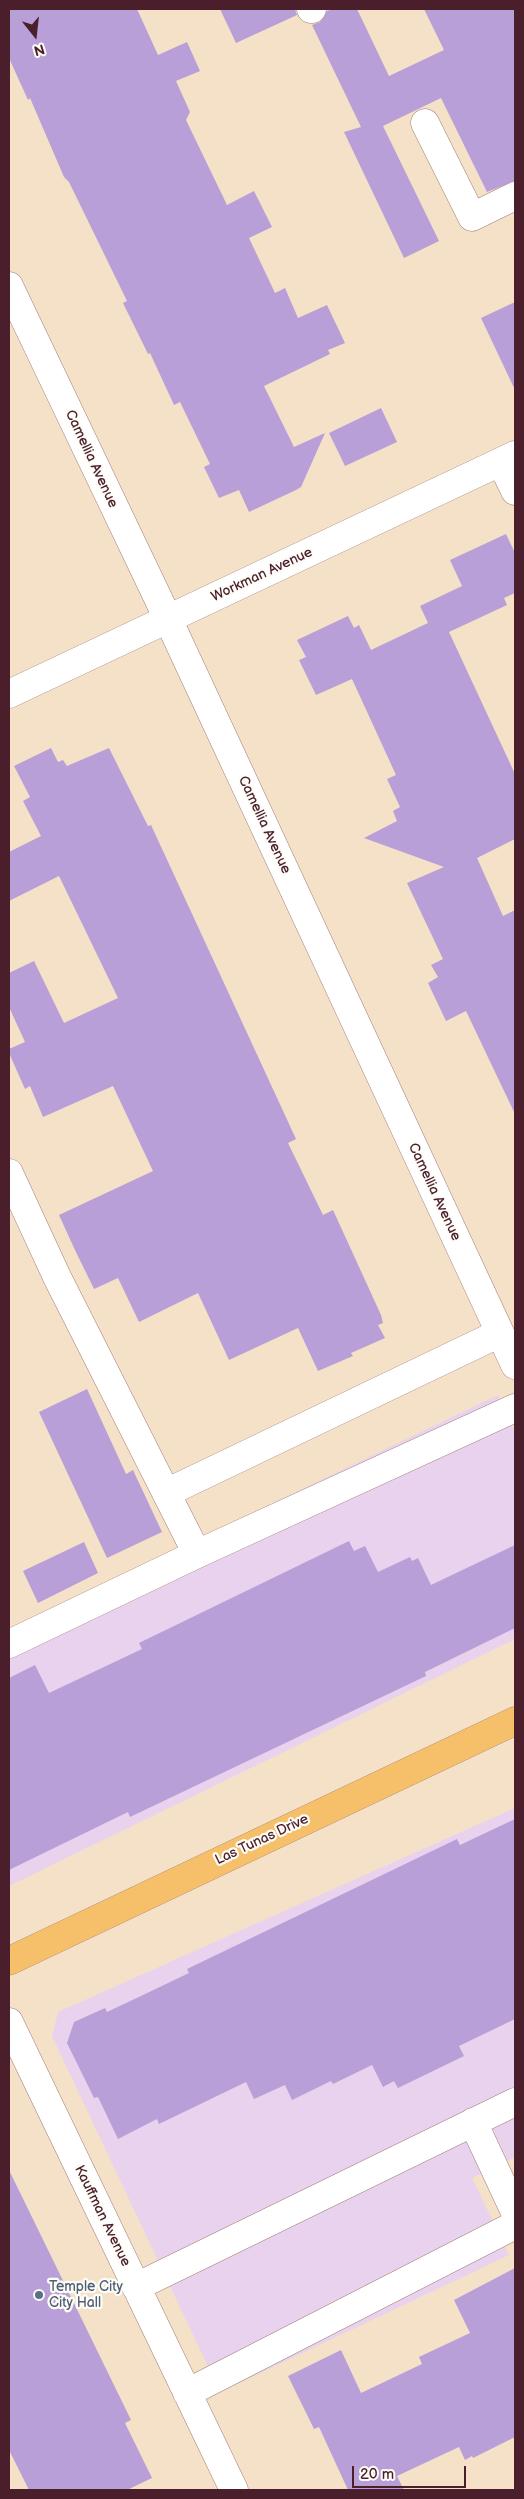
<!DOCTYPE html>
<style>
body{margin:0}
#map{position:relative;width:524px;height:2499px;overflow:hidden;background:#f5e0c8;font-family:"Balsamiq Sans",sans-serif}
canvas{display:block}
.frame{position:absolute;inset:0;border:10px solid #4a1f2b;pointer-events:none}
.north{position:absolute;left:10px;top:10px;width:50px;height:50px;-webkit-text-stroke:4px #fdfcf7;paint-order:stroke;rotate:164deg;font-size:14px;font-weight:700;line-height:20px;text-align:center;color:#4a1f2b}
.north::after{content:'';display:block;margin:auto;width:18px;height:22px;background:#4a1f2b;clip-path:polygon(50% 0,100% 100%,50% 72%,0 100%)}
.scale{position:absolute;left:352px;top:2466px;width:114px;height:22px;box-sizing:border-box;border:2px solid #4a1f2b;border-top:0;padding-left:6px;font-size:15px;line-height:18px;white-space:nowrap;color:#4a1f2b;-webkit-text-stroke:4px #fdfcf7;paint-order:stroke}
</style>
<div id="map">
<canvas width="524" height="2499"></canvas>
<div class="frame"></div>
<div class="north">N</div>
<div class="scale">20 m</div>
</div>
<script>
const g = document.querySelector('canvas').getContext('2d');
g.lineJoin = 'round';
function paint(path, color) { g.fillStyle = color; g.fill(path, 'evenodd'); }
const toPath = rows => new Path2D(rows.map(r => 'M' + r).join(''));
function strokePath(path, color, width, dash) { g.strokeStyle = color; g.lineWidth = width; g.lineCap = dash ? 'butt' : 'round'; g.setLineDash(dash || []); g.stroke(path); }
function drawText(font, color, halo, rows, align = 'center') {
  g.font = font + ' "Balsamiq Sans",sans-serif'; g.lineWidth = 4.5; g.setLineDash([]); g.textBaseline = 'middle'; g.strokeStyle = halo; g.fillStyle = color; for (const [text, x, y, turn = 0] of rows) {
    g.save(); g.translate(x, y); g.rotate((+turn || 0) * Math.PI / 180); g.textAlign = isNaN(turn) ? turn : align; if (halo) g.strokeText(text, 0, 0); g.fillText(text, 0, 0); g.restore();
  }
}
const built = toPath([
 [498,1395,515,1431,515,1639,9,1886,9,1630],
 [515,1808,515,2157,472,2178,509,2255,220,2392,52,2036,58,2012]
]);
const building = toPath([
 [9,9,137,9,158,55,187,42,200,71,176,81,190,112,186,120,227,205,254,191,272,227,249,238,275,293,285,288,298,318,327,305,345,343,328,350,330,354,264,386,294,447,325,433,301,487,296,490,249,512,239,490,219,498,204,467,210,464,180,402,174,405,150,353,148,354,123,303,127,301,69,182,64,177,30,98,28,100,9,58],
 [220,9,295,9,297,15,236,43],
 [333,9,357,9,389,76,444,50,424,9,515,9,515,181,487,192,441,98,383,126,439,241,404,258,344,132,361,127,312,25,320,22,327,11],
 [515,302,515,390,481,318],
 [381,408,397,442,345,466,329,433],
 [506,534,515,553,515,593,504,598,507,605,449,632,515,774,515,839,477,858,503,916,515,910,515,1114,466,1011,446,1021,428,983,438,977,431,965,443,959,407,883,444,867,364,838,397,821,393,811,400,807,387,779,396,775,352,679,316,695,299,660,306,657,297,640,348,616,354,628,359,625,371,650,428,623,420,606,462,586,450,560],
 [51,748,58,762,63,760,67,766,109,748,148,826,151,825,296,1139,288,1143,323,1215,333,1210,381,1315,383,1323,378,1325,385,1338,351,1353,353,1356,318,1371,298,1328,229,1360,198,1293,139,1322,118,1278,94,1289,74,1248,59,1215,153,1171,113,1086,43,1117,30,1086,25,1089,9,1053,9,1049,25,1042,9,1007,9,973,34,961,64,1023,118,998,59,876,9,901,9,852,41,836,23,801,30,797,14,766],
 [87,1389,126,1474,133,1470,162,1532,107,1558,39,1412],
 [349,1541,354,1551,365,1546,378,1572,410,1557,412,1561,418,1558,431,1585,515,1545,515,1628,425,1672,426,1676,130,1817,128,1812,9,1870,9,1678,35,1665,49,1693,142,1649,139,1643],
 [84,1542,98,1573,38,1603,23,1571],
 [515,1819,515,2019,459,2046,464,2056,398,2088,394,2081,383,2087,372,2065,333,2084,331,2081,292,2100,285,2085,254,2099,246,2082,159,2124,157,2119,118,2139,98,2097,94,2098,67,2043,74,2022,105,2008,107,2012,143,1995,189,1973,187,1969,457,1839,460,1845],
 [9,2170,131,2420,125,2423,152,2478,127,2490,29,2490,9,2450],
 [515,2268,515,2437,473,2458,472,2456,465,2460,459,2447,397,2476,404,2490,348,2490,319,2427,314,2429,288,2376,341,2350,361,2393,422,2364,419,2357,470,2333,454,2300]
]);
const minor = toPath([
 [311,9,312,9],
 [425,123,472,217,515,196],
 [9,286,168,619,515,1365],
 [501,462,515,491],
 [9,694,515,455],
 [9,1173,57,1277,197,1554],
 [166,1493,500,1333],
 [9,1644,197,1554,515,1408],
 [9,2022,234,2490],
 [473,2122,515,2212],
 [136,2287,515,2102],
 [187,2393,515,2225]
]);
const major = toPath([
 [9,1961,515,1721]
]);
const markers = [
 [39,2295,5,"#5c6f8a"]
];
const streetNames = [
 ["Camellia Avenue",91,459,65],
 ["Workman Avenue",262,575,-25],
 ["Camellia Avenue",264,825,65],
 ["Camellia Avenue",434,1192,65],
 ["Las Tunas Drive",262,1840,-25],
 ["Kauffman Avenue",102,2216,64]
];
const serviceNames = [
 ["Temple City",49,2287],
 ["City Hall",49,2303]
];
paint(built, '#e8d2ee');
paint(building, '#b99fd7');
strokePath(minor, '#a0807a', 29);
strokePath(major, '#a0807a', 29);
strokePath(minor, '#fff', 28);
strokePath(major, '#f6c06b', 28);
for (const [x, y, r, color] of markers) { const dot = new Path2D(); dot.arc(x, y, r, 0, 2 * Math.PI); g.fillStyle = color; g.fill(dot); strokePath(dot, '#fdfcf7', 2); }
drawText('14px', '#4a1f2b', '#fdfcf7', streetNames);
drawText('14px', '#4e5e75', '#fdfcf7', serviceNames, 'left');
</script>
